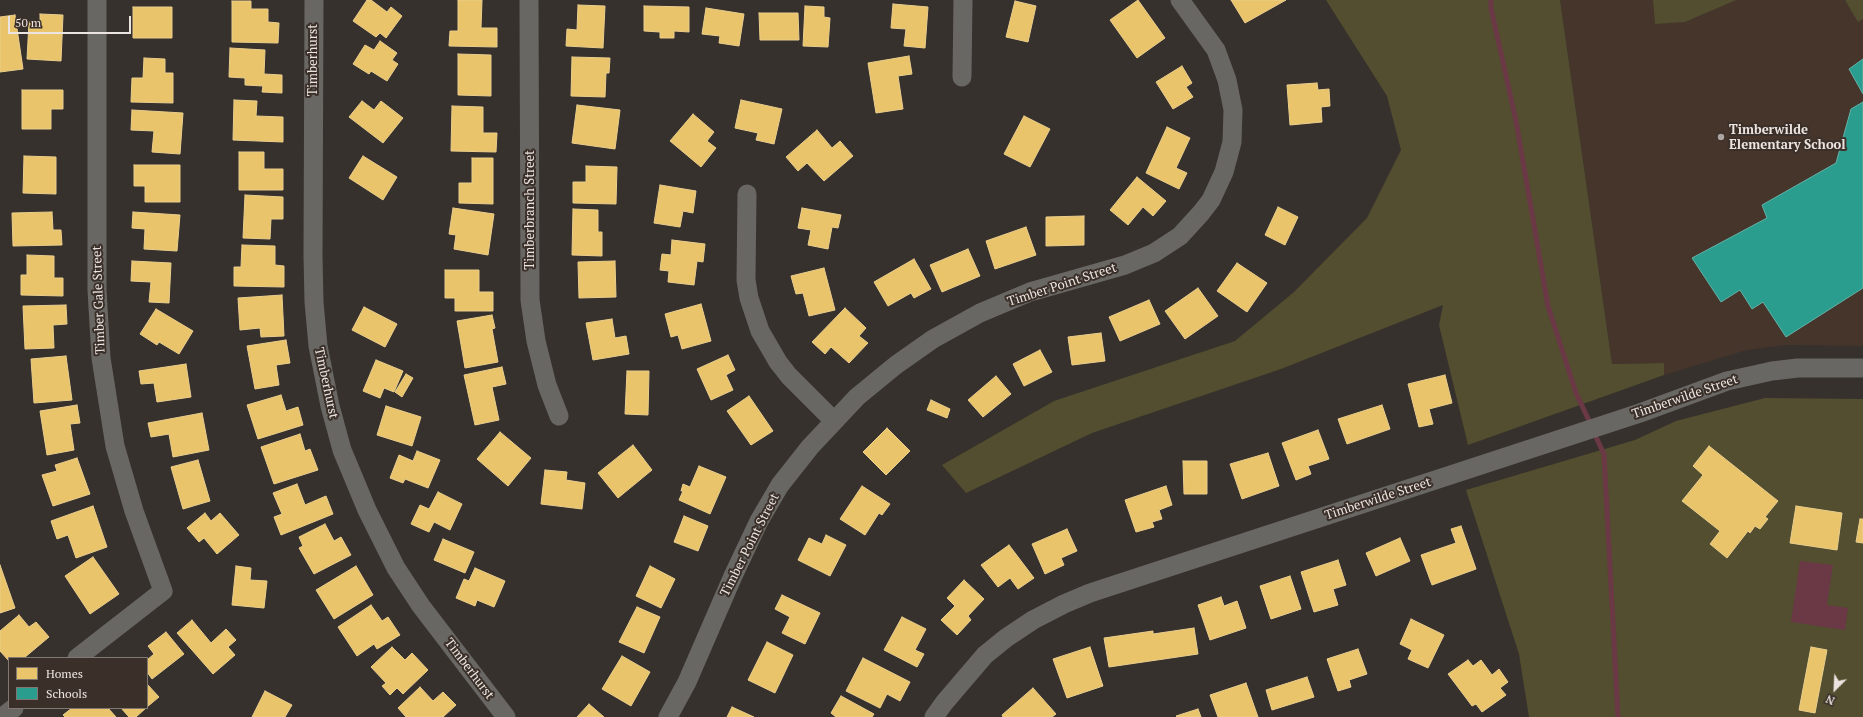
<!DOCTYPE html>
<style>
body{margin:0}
#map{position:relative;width:1863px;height:717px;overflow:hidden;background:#37312d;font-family:"PT Serif",serif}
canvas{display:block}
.legend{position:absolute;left:8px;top:657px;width:140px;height:52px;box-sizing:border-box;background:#3b3029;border:1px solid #827872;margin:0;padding:5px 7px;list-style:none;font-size:12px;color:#ece4e0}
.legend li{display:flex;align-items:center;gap:8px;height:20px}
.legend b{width:20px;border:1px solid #827872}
.north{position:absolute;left:1815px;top:669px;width:40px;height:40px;-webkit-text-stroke:3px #3b3029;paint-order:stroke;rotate:204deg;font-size:11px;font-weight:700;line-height:16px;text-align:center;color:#ece4e0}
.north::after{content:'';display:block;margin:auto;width:14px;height:18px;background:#ece4e0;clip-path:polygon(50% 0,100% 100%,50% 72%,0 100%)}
.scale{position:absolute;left:8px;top:16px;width:123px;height:18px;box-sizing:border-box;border:2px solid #ece4e0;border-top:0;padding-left:5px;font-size:12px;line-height:14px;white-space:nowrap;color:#ece4e0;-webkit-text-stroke:3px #3b3029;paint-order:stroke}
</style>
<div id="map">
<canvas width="1863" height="717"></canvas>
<ul class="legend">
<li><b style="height:11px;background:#e9c46a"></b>Homes</li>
<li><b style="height:11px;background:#2a9d8f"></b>Schools</li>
</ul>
<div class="north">N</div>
<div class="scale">50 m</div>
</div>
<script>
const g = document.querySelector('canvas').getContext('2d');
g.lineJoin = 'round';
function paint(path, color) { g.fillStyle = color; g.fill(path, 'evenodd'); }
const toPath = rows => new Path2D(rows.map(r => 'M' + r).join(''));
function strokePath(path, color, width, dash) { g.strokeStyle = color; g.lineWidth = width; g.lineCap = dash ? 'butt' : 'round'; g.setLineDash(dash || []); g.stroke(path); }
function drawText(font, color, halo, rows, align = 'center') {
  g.font = font + ' "PT Serif",serif'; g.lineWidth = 4; g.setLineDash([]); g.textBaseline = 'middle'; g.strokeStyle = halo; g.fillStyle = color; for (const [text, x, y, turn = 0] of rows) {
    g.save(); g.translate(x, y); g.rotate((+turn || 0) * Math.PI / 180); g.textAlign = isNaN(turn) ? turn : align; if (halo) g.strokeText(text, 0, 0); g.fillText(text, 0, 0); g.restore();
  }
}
const built = toPath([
 [1560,0,1863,0,1863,346,1784,345,1747,350,1664,375,1663,363,1612,364]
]);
const green = toPath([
 [1326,0,1560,0,1612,364,1664,363,1664,375,1468,445,1439,325,1443,305,1281,369,1092,433,966,493,942,465,1054,401,1235,341,1294,292,1367,218,1401,150,1387,96],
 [1653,0,1736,0,1685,22,1655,24],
 [1845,0,1863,0,1863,19,1858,22],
 [1765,398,1863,399,1863,717,1529,717,1519,654,1466,490,1635,440,1676,421]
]);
const water = toPath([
 [1800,561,1833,565,1827,605,1848,608,1845,630,1791,622]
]);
const homes = toPath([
 [367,0,371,0,387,12,391,7,402,16,386,38,380,33,376,37,353,21,367,0],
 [458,0,482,0,481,28,497,28,497,47,449,46,450,31,458,31,458,0],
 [1138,0,1165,38,1137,58,1110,20,1138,0],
 [1231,0,1286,0,1245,23,1231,0],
 [232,1,251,1,251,9,268,9,268,22,279,23,278,43,232,42,232,1],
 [1015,1,1036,6,1028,42,1006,37,1015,1],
 [893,4,928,7,925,48,904,46,906,29,891,28,893,4],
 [578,5,605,6,603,48,566,46,567,29,577,30,578,5],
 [644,6,689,7,689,32,674,31,674,38,660,38,660,32,644,31,644,6],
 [805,6,824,7,824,17,830,18,828,47,803,46,805,6],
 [133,7,172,7,172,38,133,38,133,7],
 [706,8,744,14,739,46,719,43,720,36,702,34,706,8],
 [759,13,798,13,799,40,760,40,759,13],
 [40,14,63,15,61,61,27,59,29,22,40,23,40,14],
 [15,15,23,69,0,72,0,17,15,15],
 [380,41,397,53,392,60,398,64,387,81,371,71,369,74,353,64,365,45,374,50,380,41],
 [230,48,265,50,264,74,282,75,282,93,262,92,263,86,245,85,245,78,229,77,230,48],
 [458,54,491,55,491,96,458,95,458,54],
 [909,56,912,74,898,76,903,109,876,113,868,63,909,56],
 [572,57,610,58,609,73,606,73,605,97,571,96,572,57],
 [144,58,165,59,165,73,173,73,173,103,131,102,132,78,143,78,144,58],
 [1182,66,1192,83,1186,87,1193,97,1173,109,1156,82,1182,66],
 [1317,83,1318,90,1329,89,1330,106,1321,107,1322,122,1290,125,1287,85,1317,83],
 [22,90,63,90,63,109,51,109,51,129,22,129,22,90],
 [234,100,257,101,256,116,283,117,283,142,233,140,234,100],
 [741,100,782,109,774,144,756,140,758,133,735,128,741,100],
 [362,101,374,110,381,101,403,118,383,143,349,117,362,101],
 [577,105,620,110,615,149,572,143,577,105],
 [452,106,483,107,483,133,497,133,496,152,451,151,452,106],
 [132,110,183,113,180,154,152,152,154,131,131,130,132,110],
 [693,114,714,132,707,141,716,148,701,167,670,141,693,114],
 [1024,116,1050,129,1030,167,1004,154,1024,116],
 [1167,127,1190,138,1176,168,1187,173,1179,189,1146,173,1167,127],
 [817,130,832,148,840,141,853,156,824,181,807,163,798,171,786,157,817,130],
 [239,152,264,152,264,169,283,169,283,190,239,190,239,152],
 [24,156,56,157,56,194,23,193,24,156],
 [363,156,397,177,383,200,349,178,363,156],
 [472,158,493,158,493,204,459,203,459,183,472,183,472,158],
 [134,165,180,165,180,202,145,202,145,186,134,186,134,165],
 [586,166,617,167,616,204,573,203,573,182,586,182,586,166],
 [1137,177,1166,201,1153,216,1143,207,1128,225,1110,210,1137,177],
 [660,185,696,191,693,213,683,211,680,227,654,223,660,185],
 [245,195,283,197,283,219,271,219,270,239,243,238,245,195],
 [1278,207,1298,217,1285,245,1265,235,1278,207],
 [453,208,494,214,488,255,454,249,456,235,449,234,453,208],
 [802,208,841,215,838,228,832,227,828,249,808,245,811,230,798,228,802,208],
 [573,209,598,210,598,232,602,232,602,256,572,255,573,209],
 [52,212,53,230,61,230,62,245,13,246,12,213,52,212],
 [133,212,180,215,177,251,144,249,145,229,132,228,133,212],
 [1084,216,1084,245,1046,246,1046,217,1084,216],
 [1026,227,1036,255,995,269,986,241,1026,227],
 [672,240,705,244,703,262,697,261,694,285,668,282,669,271,660,270,662,254,671,255,672,240],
 [242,245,275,246,275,265,284,266,284,287,234,286,234,267,241,267,242,245],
 [968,249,980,276,942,292,930,265,968,249],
 [27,255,54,256,54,278,63,278,63,296,21,295,21,275,27,275,27,255],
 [914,259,931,289,914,298,911,293,888,306,874,282,914,259],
 [132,261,171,263,169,303,149,302,151,282,131,281,132,261],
 [615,261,616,297,579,298,578,262,615,261],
 [1237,263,1267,283,1247,312,1217,291,1237,263],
 [824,268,835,310,809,316,803,293,796,294,791,276,824,268],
 [445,270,479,270,479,292,493,292,493,311,455,311,455,298,445,298,445,270],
 [1198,288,1218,316,1185,339,1165,311,1198,288],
 [282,295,284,336,261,337,260,328,240,330,238,298,282,295],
 [1149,300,1160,324,1120,341,1109,317,1149,300],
 [701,304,711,341,682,349,678,335,671,337,665,314,701,304],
 [66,305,67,324,53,325,54,348,25,349,23,306,66,305],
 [364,307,397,324,385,347,352,330,364,307],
 [845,308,866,328,859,336,868,343,849,363,831,347,825,354,812,342,845,308],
 [156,309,193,331,179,354,159,342,157,345,140,334,156,309],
 [492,315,495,328,492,329,498,362,465,368,457,321,492,315],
 [612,319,615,338,626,336,629,354,593,360,586,323,612,319],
 [1101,333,1105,361,1072,365,1068,337,1101,333],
 [286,340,290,363,276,365,279,385,255,389,247,346,286,340],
 [1040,350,1052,372,1024,386,1013,364,1040,350],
 [728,355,735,370,726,375,733,390,711,400,697,369,728,355],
 [66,356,72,400,34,403,31,359,66,356],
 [376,360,403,371,394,392,384,388,380,398,363,391,376,360],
 [186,364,191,397,157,402,154,383,141,384,139,371,186,364],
 [502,367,506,384,492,387,499,420,475,425,464,375,502,367],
 [627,371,649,371,648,415,625,414,627,371],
 [406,374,413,378,402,397,395,392,406,374],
 [1445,375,1452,403,1429,409,1433,424,1419,427,1408,384,1445,375],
 [996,376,1011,394,983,417,968,400,996,376],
 [281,395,286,411,298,407,303,425,258,439,247,405,281,395],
 [749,396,773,431,751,445,727,411,749,396],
 [931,400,950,409,947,418,927,410,931,400],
 [77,405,80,423,70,424,74,450,47,455,40,411,77,405],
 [1382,405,1390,429,1347,444,1338,419,1382,405],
 [386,406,421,417,412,446,377,435,386,406],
 [202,413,209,450,173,457,169,434,151,437,148,423,202,413],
 [887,428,910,451,886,475,863,452,887,428],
 [1318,430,1329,459,1308,466,1311,474,1296,480,1282,443,1318,430],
 [500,432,531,458,508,486,477,459,500,432],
 [300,434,305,451,310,449,318,470,274,484,261,447,300,434],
 [633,445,652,470,618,498,598,473,633,445],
 [1709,446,1778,501,1765,517,1768,519,1760,529,1755,526,1750,533,1748,531,1727,558,1710,544,1720,531,1682,501,1703,475,1693,466,1709,446],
 [417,451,440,460,428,488,405,479,403,483,390,478,399,455,413,461,417,451],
 [1268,453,1279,486,1242,499,1230,464,1268,453],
 [77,458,90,494,53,506,42,475,57,471,55,465,77,458],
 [198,460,210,501,183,509,171,467,198,460],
 [1183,461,1207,461,1207,494,1184,494,1183,461],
 [699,466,726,477,710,514,679,500,683,491,681,491,683,484,690,487,699,466],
 [545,470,567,472,566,480,585,483,582,509,541,504,545,470],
 [297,484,305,505,326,496,333,514,281,535,274,517,282,514,273,493,297,484],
 [862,486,890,504,882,515,879,513,865,535,840,519,862,486],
 [1166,486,1172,505,1159,510,1162,519,1152,522,1154,527,1136,532,1125,500,1166,486],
 [438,492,462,504,450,530,434,522,429,532,411,524,420,505,429,509,438,492],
 [93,506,107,547,76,558,68,535,57,539,51,521,93,506],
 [1796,506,1842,513,1837,550,1790,543,1796,506],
 [205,513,211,521,220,513,239,535,217,554,204,538,199,542,187,528,205,513],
 [684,516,708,526,698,551,674,542,684,516],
 [1860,519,1863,519,1863,543,1856,542,1860,519],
 [325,524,334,541,341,537,351,555,314,574,299,548,303,546,299,537,325,524],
 [1461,526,1476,569,1432,585,1421,555,1456,543,1451,529,1461,526],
 [1067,529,1077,551,1061,558,1064,565,1045,574,1032,544,1067,529],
 [826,535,846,545,830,576,798,560,809,538,822,544,826,535],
 [1400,538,1410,561,1376,576,1366,553,1400,538],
 [443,539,474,552,465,573,434,560,443,539],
 [1009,545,1034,578,1018,589,1010,578,998,587,981,565,1009,545],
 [93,557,119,594,90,614,65,576,93,557],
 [1338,560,1346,585,1333,589,1338,605,1314,612,1301,572,1338,560],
 [0,565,15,608,0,613,0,565],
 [236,566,251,568,250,580,267,581,264,608,232,605,236,566],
 [356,566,373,595,334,619,316,590,356,566],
 [650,566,675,579,661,608,636,596,650,566],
 [475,568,505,581,494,607,477,600,475,606,456,598,464,579,469,581,475,568],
 [1290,576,1301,609,1271,619,1260,586,1290,576],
 [964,580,984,599,968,616,971,620,957,635,941,620,955,606,947,598,964,580],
 [782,595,820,613,805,644,782,633,790,617,775,609,782,595],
 [1221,597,1224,606,1237,601,1246,628,1210,640,1198,605,1221,597],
 [371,605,382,621,388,617,400,635,377,649,374,644,357,656,338,627,371,605],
 [637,607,660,617,644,653,619,642,637,607],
 [19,615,29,627,36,622,49,637,24,658,9,658,9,661,0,651,0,631,19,615],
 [902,617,926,629,915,650,924,654,917,667,884,650,902,617],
 [1411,619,1444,635,1428,668,1408,659,1412,650,1400,644,1411,619],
 [192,620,211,643,226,629,236,640,228,647,235,655,213,674,177,633,192,620],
 [1194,628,1198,654,1109,667,1104,638,1153,631,1153,634,1194,628],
 [166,632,184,654,152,679,147,672,147,660,154,654,148,646,166,632],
 [767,642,793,655,775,693,748,680,767,642],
 [392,647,405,660,412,653,428,670,403,694,397,688,390,695,382,686,386,683,371,667,392,647],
 [1090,647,1103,686,1067,698,1053,659,1090,647],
 [1811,647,1827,650,1815,713,1799,710,1811,647],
 [1358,649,1367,674,1349,680,1351,687,1338,691,1327,659,1358,649],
 [622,656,650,672,631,706,602,689,622,656],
 [863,658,910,682,900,701,887,694,880,708,846,691,863,658],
 [1468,660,1473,666,1481,660,1492,675,1499,669,1508,682,1500,688,1506,695,1482,712,1476,704,1472,706,1448,674,1468,660],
 [1307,677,1314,697,1272,710,1266,690,1307,677],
 [1246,683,1258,717,1218,717,1210,695,1246,683],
 [147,684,159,697,147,707,147,684],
 [420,687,433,701,443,692,456,705,443,717,406,717,398,708,420,687],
 [1033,688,1056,714,1052,717,1003,717,1002,715,1033,688],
 [265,691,292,705,285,717,252,717,265,691],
 [841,696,874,714,872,717,836,717,831,713,841,696],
 [589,704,604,717,577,717,589,704],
 [732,707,754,717,727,717,732,707],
 [72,708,108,708,116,717,65,717,63,715,72,708],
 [121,708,146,708,136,717,129,717,121,708],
 [1198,709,1201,717,1177,717,1176,716,1198,709]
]);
const schools = toPath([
 [1863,59,1863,94,1849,69,1863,59],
 [1863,102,1863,288,1786,337,1763,302,1752,309,1740,290,1721,302,1692,258,1767,218,1762,205,1836,163,1851,109,1863,102]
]);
const stream = toPath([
 [1491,0,1491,8,1516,121,1548,306,1576,393,1591,425],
 [1594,433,1604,454,1618,717]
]);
const minor = toPath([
 [314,0,313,256,314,302,318,346,330,406,342,450,367,510,396,568,421,606,506,717],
 [529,0,530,300,536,341,547,385,559,416],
 [962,77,963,0],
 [747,194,746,280,749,298,760,331,778,362,789,376,834,421],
 [77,658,163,591,134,511,115,446,101,358,97,290,97,0],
 [5,715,14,708],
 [668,717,687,682,733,576,759,521,780,485,810,447,857,397,896,365,933,339,980,313,1030,292,1125,265,1154,253,1180,236,1201,213,1211,200,1224,172,1232,142,1233,110,1227,80,1216,50,1180,0],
 [934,717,944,703,985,655,1006,638,1033,620,1064,604,1090,593,1640,413,1727,381,1772,371,1798,368,1863,368]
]);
const markers = [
 [1721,137,4,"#ada5a1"]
];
const streetNames = [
 ["Timberhurst",313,60,-90],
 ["Timberbranch Street",530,210,-90],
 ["Timber Point Street",1062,285,-18],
 ["Timber Gale Street",99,300,-92],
 ["Timberhurst",326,383,78],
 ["Timberwilde Street",1685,397,-19],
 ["Timberwilde Street",1378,499,-18],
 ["Timber Point Street",750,545,-63],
 ["Timberhurst",469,669,53]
];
const poiNames = [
 ["Timberwilde",1729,130],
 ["Elementary School",1729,145]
];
paint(built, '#45352b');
paint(green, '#524e2f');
paint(water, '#6b3946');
paint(homes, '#e9c46a');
strokePath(homes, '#eace8d', 1);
paint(schools, '#2a9d8f');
strokePath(schools, '#64b2a7', 1);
strokePath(stream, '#6b3946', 5);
strokePath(minor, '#696764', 19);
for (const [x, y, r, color] of markers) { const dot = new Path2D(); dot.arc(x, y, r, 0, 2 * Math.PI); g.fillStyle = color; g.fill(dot); strokePath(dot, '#3b3029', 1.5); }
drawText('13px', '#ece4e0', '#3b3029', streetNames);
drawText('bold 13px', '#ece4e0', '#3b3029', poiNames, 'left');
</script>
